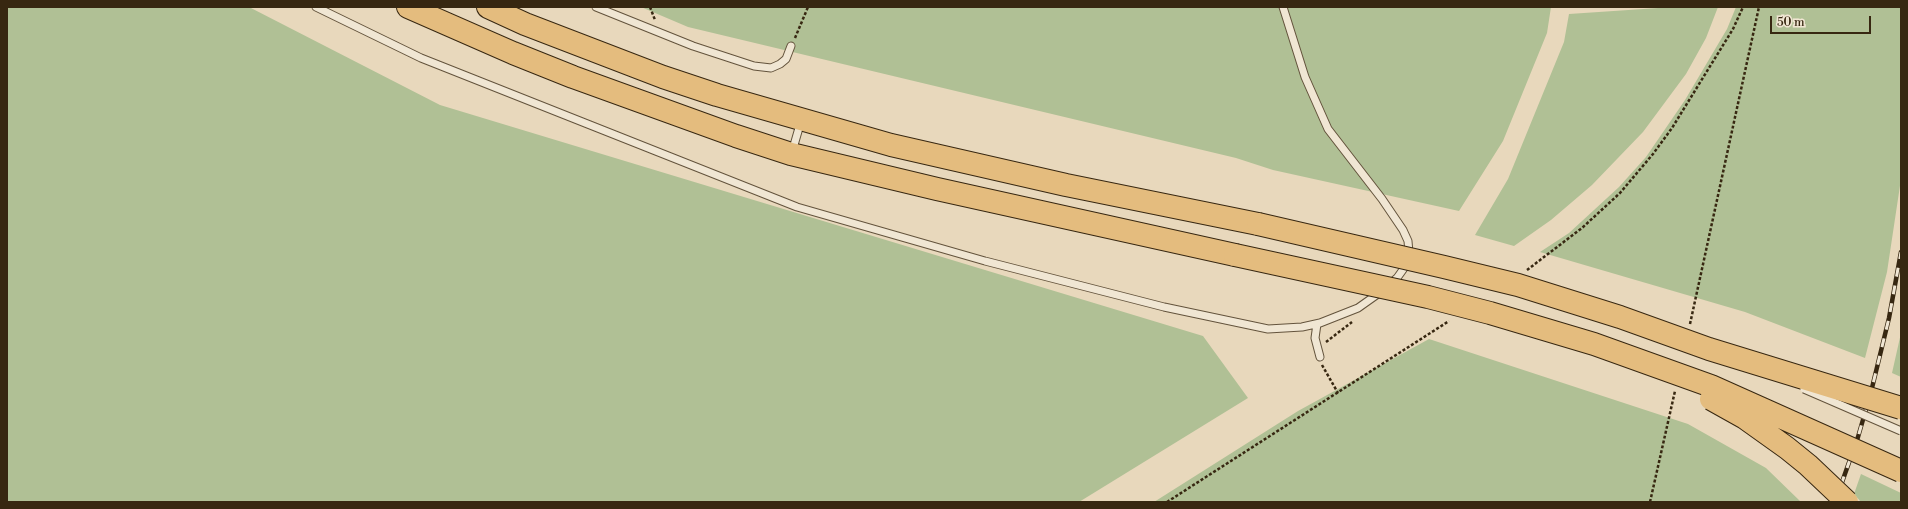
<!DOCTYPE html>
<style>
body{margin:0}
#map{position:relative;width:1908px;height:509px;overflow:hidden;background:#e8d8bc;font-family:"Libre Bodoni",serif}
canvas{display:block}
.frame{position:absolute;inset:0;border:8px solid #372711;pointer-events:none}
.scale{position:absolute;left:1770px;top:16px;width:101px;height:18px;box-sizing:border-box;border:2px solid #372711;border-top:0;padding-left:5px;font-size:12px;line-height:14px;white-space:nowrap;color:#372711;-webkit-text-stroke:3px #f0e6d3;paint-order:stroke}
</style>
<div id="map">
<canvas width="1908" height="509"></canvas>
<div class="frame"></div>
<div class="scale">50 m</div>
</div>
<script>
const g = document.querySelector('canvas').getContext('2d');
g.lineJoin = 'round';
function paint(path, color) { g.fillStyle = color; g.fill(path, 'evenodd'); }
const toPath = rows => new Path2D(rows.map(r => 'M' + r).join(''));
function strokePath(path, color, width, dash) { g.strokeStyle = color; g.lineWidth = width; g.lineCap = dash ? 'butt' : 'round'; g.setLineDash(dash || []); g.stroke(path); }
const green = toPath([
 [7,7,249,7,440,105,1203,336,1248,398,1079,502,7,502],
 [641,7,1551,7,1547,33,1503,141,1459,211,1273,170,1236,158,688,27],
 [1673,7,1718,7,1706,38,1686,74,1643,132,1592,185,1551,220,1514,246,1475,235,1508,179,1564,42,1569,14],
 [1736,7,1901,7,1901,179,1887,272,1865,358,1745,312,1540,252,1569,233,1619,187,1646,157,1685,100,1727,29],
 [1901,333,1901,377,1892,373],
 [1429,339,1688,424,1766,468,1801,502,1154,502,1298,411],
 [1861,474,1901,493,1901,502,1861,502,1854,494]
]);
const path = toPath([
 [650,7,655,20],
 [795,38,808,7],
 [1527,270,1582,228,1620,193,1653,154,1672,128,1733,29,1743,7],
 [1690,324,1759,7],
 [1326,342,1352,322],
 [1322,365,1338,393],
 [1167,502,1449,321],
 [1650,502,1675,391]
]);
const lane = toPath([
 [316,7,421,58,797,207,985,261,1164,307,1268,329,1302,327,1320,323,1358,308,1382,291],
 [596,7,693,46,754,66,771,68,780,64,786,59,791,46],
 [1283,7,1305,77,1328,129,1382,199,1403,230,1408,241,1409,253,1407,264,1397,278,1390,284],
 [792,152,801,121],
 [1317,324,1315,338,1320,357]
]);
const primary = toPath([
 [408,7,513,53,573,77,736,136,791,154,937,189,1235,255],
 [488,7,525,24,663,77,717,95,891,145,1066,185,1258,224]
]);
const rail = toPath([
 [1835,502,1858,437,1871,392,1889,318,1901,252]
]);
const laneBridge = toPath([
 [1804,389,1901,431]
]);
const primaryBridge = toPath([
 [1258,224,1444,267,1518,285,1620,317,1709,349,1901,408],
 [1235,255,1428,297,1490,313,1594,344,1711,386,1901,471],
 [1711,399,1745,418,1787,448,1808,465,1847,502]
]);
paint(green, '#b0c095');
strokePath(lane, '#63533c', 9);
strokePath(primary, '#372711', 24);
strokePath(path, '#372711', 2.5, [3, 2]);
strokePath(lane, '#f0e6d3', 7);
strokePath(primary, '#e4bc7e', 22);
strokePath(rail, '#372711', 4.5);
strokePath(rail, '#f0e6d3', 3, [9]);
strokePath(laneBridge, '#63533c', 9, []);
strokePath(primaryBridge, '#372711', 24, []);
strokePath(laneBridge, '#f0e6d3', 7);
strokePath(primaryBridge, '#e4bc7e', 22);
</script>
